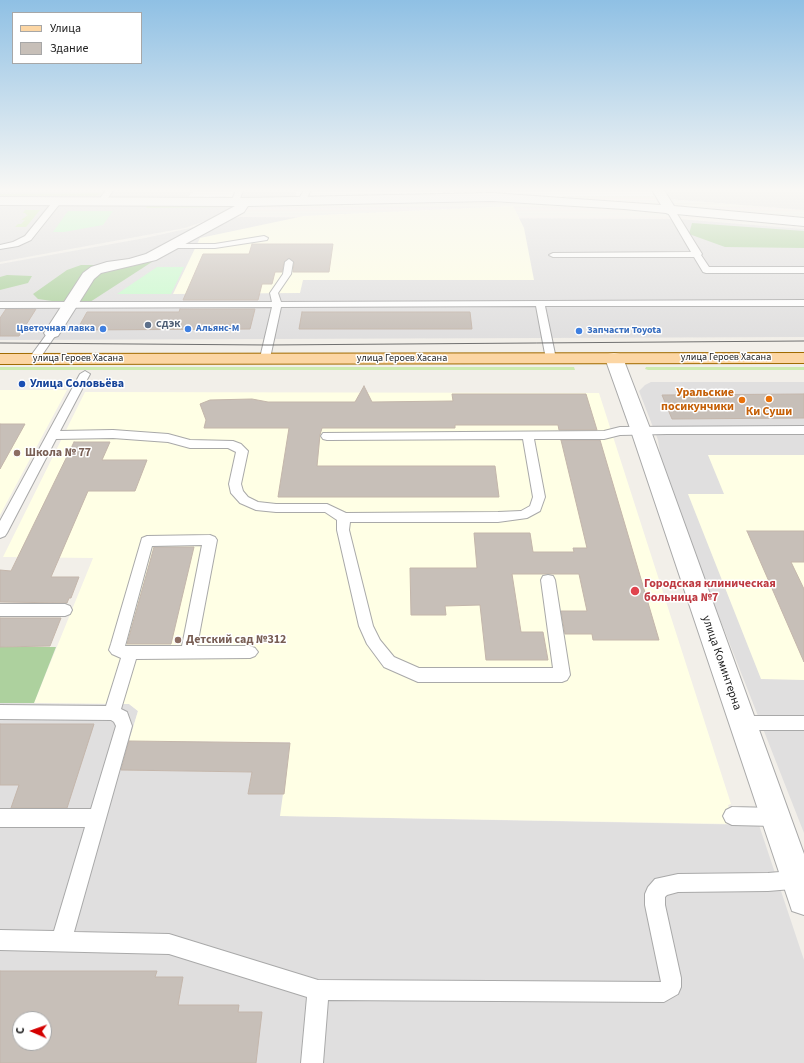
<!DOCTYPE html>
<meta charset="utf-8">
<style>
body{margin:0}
#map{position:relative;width:804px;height:1063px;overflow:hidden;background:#f2efe9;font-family:"Source Sans 3",sans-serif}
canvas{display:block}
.legend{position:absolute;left:12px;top:12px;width:130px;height:52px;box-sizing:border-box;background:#fff;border:1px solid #a7a7a7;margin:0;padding:5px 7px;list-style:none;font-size:12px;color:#222}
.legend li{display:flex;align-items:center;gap:8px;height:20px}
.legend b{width:20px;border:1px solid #a7a7a7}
.north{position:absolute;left:12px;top:1011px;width:40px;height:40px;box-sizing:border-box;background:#fff;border:1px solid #a7a7a7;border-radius:50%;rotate:272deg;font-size:11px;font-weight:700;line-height:16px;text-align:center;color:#222}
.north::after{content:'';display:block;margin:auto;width:14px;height:18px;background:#d40000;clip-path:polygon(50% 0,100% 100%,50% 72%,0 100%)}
</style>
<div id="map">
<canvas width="804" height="1063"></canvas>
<ul class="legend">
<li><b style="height:5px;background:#fcd6a4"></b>Улица</li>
<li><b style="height:11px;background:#c7bfb8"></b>Здание</li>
</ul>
<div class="north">С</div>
</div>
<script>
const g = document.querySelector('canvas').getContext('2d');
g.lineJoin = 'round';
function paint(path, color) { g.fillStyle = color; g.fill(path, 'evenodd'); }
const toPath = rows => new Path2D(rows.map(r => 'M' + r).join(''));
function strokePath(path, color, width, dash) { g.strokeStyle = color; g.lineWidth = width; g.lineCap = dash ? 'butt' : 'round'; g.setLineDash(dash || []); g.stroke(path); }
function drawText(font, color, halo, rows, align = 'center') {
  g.font = font + ' "Source Sans 3",sans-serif'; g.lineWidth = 3; g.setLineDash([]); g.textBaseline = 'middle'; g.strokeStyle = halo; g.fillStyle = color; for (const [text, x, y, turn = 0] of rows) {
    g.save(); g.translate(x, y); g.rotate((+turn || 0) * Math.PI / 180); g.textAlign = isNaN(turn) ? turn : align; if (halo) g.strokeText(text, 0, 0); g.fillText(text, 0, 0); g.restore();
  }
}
const residential = toPath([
 [0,190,194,190,188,197,185,203,231,205,229,211,217,217,185,228,0,262],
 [238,190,297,190,295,198,234,198],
 [663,190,804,190,804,210,668,199],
 [240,217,679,219,804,229,804,337,0,340,0,264,145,238],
 [651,382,804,382,804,833,663,474,658,440,639,391,645,385],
 [0,703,129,704,138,711,121,770,252,772,248,794,284,794,281,816,759,825,804,960,804,1063,0,1063],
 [20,1019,44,1019,44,1043,20,1043]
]);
const education = toPath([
 [513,206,524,228,534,280,303,280,300,293,173,294,200,238,304,216],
 [0,390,67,390,0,515],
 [85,392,599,393,731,804,728,805,734,824,280,816,290,742,129,741,138,711,129,704,34,703,93,558,3,557],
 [708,455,804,455,804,680,761,679,688,494,724,494]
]);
const grass = toPath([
 [103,193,96,196,0,196,0,194],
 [149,203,233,206,234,207,146,208],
 [25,210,40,210,26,227,15,227,18,224,21,224,25,220,21,220,28,215,25,214,26,213,23,213],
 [0,367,574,367,575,370,0,370],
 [646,367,804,367,804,370,648,370,645,369]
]);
const forest = toPath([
 [692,223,804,231,804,248,725,247,689,234],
 [155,260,90,302,74,302,100,272],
 [81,265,100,265,66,303,38,299,33,294,67,270],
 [7,275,32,276,28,283,0,290,0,277],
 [0,647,56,647,34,703,0,703]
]);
const park = toPath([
 [68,211,113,211,103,225,64,232,53,232],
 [157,267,184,267,171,294,117,294]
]);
const building = toPath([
 [252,244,333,244,329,272,293,272,294,262,289,258,284,262,282,272,275,272,272,284,262,284,258,300,183,300,203,254,249,254,252,244],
 [6,309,36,309,19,336,0,336,0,318,6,309],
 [180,309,255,309,250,329,77,330,87,312,179,312,180,309],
 [302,312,470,312,472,329,299,329,302,312],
 [364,386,372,402,453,401,452,394,586,394,597,430,559,430,558,425,455,425,455,428,322,428,320,435,317,466,495,466,499,497,278,497,289,428,204,428,206,420,200,404,210,400,252,399,268,402,355,402,364,386],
 [804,394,804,418,672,419,662,395,804,394],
 [0,424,25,424,0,469,0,424],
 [561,440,600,440,659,640,593,640,592,634,565,634,561,611,587,611,579,574,512,574,521,632,543,632,548,660,486,660,480,605,445,606,446,615,411,615,410,568,477,568,474,533,530,533,533,552,574,552,573,548,587,548,561,440],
 [74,442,110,442,102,460,147,460,135,491,88,491,51,577,79,577,71,598,69,598,67,603,0,602,0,570,11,571,74,442],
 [747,531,804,531,804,562,791,562,804,589,804,662,747,531],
 [154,547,194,547,171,644,127,644,154,547],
 [0,618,61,618,50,646,0,647,0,618],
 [0,724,94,724,67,808,11,808,19,785,0,785,0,724],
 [129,741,290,743,284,794,248,794,252,772,121,770,129,741],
 [0,971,157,971,155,977,183,977,178,1005,239,1005,238,1012,262,1012,256,1063,0,1063,0,971],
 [20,1019,44,1019,44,1043,20,1043,20,1019]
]);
const lane = toPath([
 [106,190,113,190,105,203,99,203,98,201,106,190],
 [236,190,243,190,239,202,235,204,231,202,236,190],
 [304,190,311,190,305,202,299,202,298,200,304,190],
 [55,199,61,199,62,201,31,240,18,246,0,249,0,245,13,242,25,236,55,199],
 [668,209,674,209,702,254,701,255,709,267,804,267,804,273,706,273,703,272,694,257,553,257,549,255,553,253,691,252,667,211,668,209],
 [264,236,268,238,267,240,215,248,174,248,170,246,174,244,215,244,264,236],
 [289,259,293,262,291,274,278,293,281,302,804,300,804,306,545,306,556,359,551,362,546,359,536,306,281,307,270,358,265,361,260,358,272,307,0,308,0,302,272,302,270,293,283,274,285,262,289,259],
 [52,330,57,333,38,361,30,361,29,359,30,357,49,331,52,330],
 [85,371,90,374,60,431,113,430,168,434,190,440,233,441,241,444,248,451,241,484,243,491,248,497,258,502,276,504,327,504,346,513,498,512,521,511,530,506,533,497,523,439,327,440,323,439,321,436,323,433,604,431,620,427,804,426,804,434,667,434,620,435,604,439,534,439,545,497,540,511,527,518,498,522,350,522,349,530,373,626,380,640,394,657,419,668,553,668,541,580,543,576,548,575,553,576,555,580,570,675,567,680,562,682,418,682,384,667,367,644,359,626,337,530,337,520,325,512,276,512,256,510,240,503,231,493,229,484,236,452,228,448,190,448,168,442,113,438,56,439,7,533,5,536,0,538,0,521,80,374,85,371],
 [210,535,215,537,217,540,197,646,250,646,255,648,258,652,255,656,250,658,136,659,121,709,127,712,132,726,74,932,169,934,318,980,661,982,645,905,645,894,648,887,655,879,678,874,768,873,804,870,804,888,768,891,678,892,667,895,665,897,665,905,681,978,681,987,678,994,664,1002,328,1000,323,1063,301,1063,307,997,169,954,0,950,0,930,54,931,85,827,0,827,0,809,91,809,116,726,114,722,111,720,0,719,0,705,106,706,121,658,112,654,109,650,111,644,142,538,147,536,210,535],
 [202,545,182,646,125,646,152,546,202,545],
 [0,604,65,604,70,606,72,610,70,614,65,616,0,616,0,604],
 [742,716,804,716,804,730,742,730,736,728,734,723,736,718,742,716],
 [732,807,775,808,781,811,784,817,781,823,775,826,732,825,726,822,723,816,726,810,732,807]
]);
const street = toPath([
 [652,190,664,190,674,206,804,218,804,226,676,214,671,215,666,213,624,209,492,201,248,206,244,212,156,260,101,273,94,279,58,336,52,338,46,336,44,333,83,273,91,267,107,262,129,259,146,254,235,206,0,205,0,197,244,198,492,193,661,205,652,190],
 [614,353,620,354,623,358,651,431,804,854,804,915,792,911,788,899,631,431,605,358,608,354,614,353]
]);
const primary = toPath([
 [804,353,804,363,0,364,0,354,804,353]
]);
const tram = toPath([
 [0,343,268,345,804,341]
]);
const markers = [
 [148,325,4,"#5c6f8a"],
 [103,329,4,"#3f7fe0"],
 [188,329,4,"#3f7fe0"],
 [579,331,4,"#3f7fe0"],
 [22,384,4,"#1a4fb4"],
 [769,399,4,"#e8710a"],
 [742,400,4,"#e8710a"],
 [17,453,4,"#8d6e63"],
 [635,591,5,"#e0444e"],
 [178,640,4,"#8d6e63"]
];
const farServicenames = [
 ["СДЭК",156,325]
];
const farShopnames = [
 ["Цветочная лавка",95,329,"right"],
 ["Альянс-М",196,329],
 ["Запчасти Toyota",587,331]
];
const farStreetnames = [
 ["улица Героев Хасана",726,358],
 ["улица Героев Хасана",78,359],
 ["улица Героев Хасана",402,359]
];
const transitNames = [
 ["Улица Соловьёва",30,384]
];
const foodNames = [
 ["Уральские",734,393],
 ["посикунчики",734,407],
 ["Ки Суши",769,412,"center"]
];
const educationNames = [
 ["Школа № 77",25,453],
 ["Детский сад №312",186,640]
];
const healthNames = [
 ["Городская клиническая",644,584],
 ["больница №7",644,598]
];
const streetNames = [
 ["улица Коминтерна",721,663,71]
];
paint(residential, '#e0dfdf');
paint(education, '#ffffe5');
paint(grass, '#cdebb0');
paint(forest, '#add19e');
paint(park, '#c8facc');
paint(building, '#c7bfb8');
strokePath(building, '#c4b6ab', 1);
strokePath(lane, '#a9a9a9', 2);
strokePath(street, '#a9a9a9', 2);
strokePath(primary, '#a06b00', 2);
paint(lane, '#fff');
paint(street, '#fff');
paint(primary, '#fcd6a4');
strokePath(tram, '#707070', 1);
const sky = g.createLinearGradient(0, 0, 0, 339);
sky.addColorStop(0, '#8fc0e4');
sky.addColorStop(0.56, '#f9f8f5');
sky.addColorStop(1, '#f9f8f500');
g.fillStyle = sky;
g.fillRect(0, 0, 804, 339);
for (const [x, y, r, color] of markers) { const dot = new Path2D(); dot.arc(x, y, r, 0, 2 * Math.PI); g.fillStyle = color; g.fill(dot); strokePath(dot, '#fff', 1.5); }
drawText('bold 10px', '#4e5e75', '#fff', farServicenames, 'left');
drawText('bold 10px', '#366cbe', '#fff', farShopnames, 'left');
drawText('10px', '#222', '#fff', farStreetnames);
drawText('bold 12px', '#164399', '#fff', transitNames, 'left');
drawText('bold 12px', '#c56008', '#fff', foodNames, 'right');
drawText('bold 12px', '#785e54', '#fff', educationNames, 'left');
drawText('bold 12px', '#be3a42', '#fff', healthNames, 'left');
drawText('12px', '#222', '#fff', streetNames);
</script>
